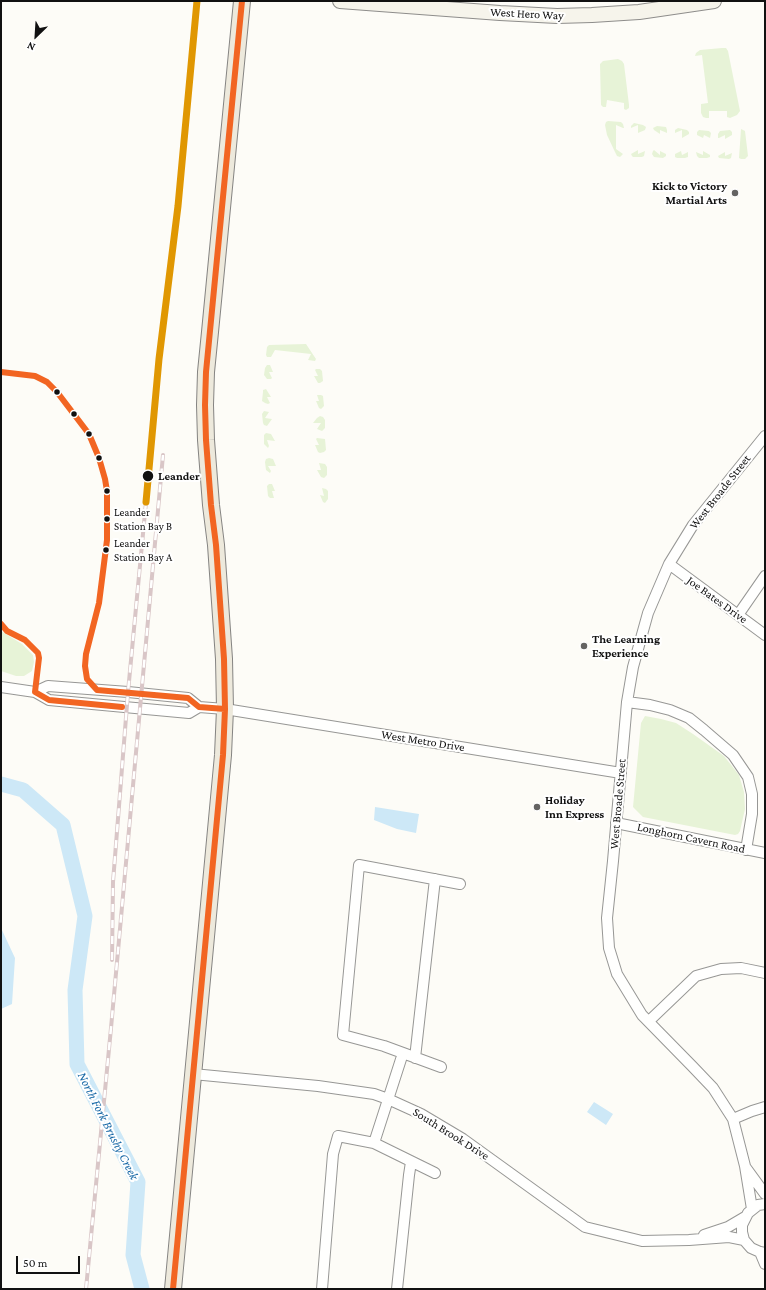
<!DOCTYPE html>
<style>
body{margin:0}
#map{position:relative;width:766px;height:1290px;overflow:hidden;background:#fdfcf7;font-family:"Crimson Pro",serif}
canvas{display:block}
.frame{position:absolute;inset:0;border:2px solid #111;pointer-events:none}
.north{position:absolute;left:16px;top:16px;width:40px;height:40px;-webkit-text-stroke:3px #fff;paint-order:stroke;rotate:205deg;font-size:11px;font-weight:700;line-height:16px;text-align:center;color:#111}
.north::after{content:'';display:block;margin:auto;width:14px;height:18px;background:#111;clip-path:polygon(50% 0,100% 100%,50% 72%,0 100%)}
.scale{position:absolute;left:16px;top:1256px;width:64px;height:18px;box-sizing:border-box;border:2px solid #111;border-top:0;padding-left:5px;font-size:12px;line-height:14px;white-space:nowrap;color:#111;-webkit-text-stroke:3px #fff;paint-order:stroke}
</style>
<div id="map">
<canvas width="766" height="1290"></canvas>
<div class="frame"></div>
<div class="north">N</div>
<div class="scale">50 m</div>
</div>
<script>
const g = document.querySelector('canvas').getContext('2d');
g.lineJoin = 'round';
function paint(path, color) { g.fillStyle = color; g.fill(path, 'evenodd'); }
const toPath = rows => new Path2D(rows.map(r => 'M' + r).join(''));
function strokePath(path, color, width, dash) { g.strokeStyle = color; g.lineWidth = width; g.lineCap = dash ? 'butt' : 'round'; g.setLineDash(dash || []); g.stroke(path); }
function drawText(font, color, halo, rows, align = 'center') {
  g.font = font + ' "Crimson Pro",serif'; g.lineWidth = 4; g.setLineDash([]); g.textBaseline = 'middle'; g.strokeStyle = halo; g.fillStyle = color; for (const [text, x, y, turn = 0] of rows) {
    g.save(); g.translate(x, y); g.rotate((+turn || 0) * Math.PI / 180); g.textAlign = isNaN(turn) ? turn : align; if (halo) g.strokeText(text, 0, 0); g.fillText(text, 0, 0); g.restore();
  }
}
const green = toPath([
 [722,48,726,48,728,51,740,111,737,115,730,118,727,117,727,111,709,111,709,118,706,118,703,117,701,113,701,104,708,103,702,55,695,56,696,53,700,50],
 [618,59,622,61,624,64,629,105,629,108,626,110,624,109,624,103,607,100,606,107,603,107,601,105,600,64,603,61],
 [608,121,621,122,623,124,624,128,623,128,616,125,616,149,623,154,620,157,617,156,615,152,607,135,605,125,606,122],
 [634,123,643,125,646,127,645,130,638,133,638,125,631,128,631,126],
 [657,126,666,127,667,130,667,133,660,130,660,134,654,130,653,128],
 [678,128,687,130,689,132,689,134,682,138,682,130,675,133,675,130],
 [741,129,745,131,748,156,745,159,741,159,739,158],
 [699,130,709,131,711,133,710,138,704,135,703,138,697,135,697,132],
 [730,130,732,132,732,135,725,139,725,135,719,138,718,138,718,134,720,131],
 [638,150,638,154,645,151,644,156,642,157,633,157,632,156,631,154],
 [654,150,660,155,660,151,666,154,666,156,663,158,654,157,652,154,653,151],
 [681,151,682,155,688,152,688,157,685,158,677,158,675,157,675,154],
 [703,151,710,155,710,157,707,158,699,158,697,156,696,152,703,155],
 [725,152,725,156,732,153,731,158,729,159,719,158,718,156],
 [306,344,316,359,315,361,308,360,311,354,275,350,271,357,267,357,266,355,267,347,269,345],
 [267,365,270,365,273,372,269,372,272,378,271,379,267,379,264,375,265,368],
 [316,369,320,369,322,371,323,381,320,383,318,383,314,376,318,376,315,370],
 [266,389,271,397,267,397,270,403,268,404,265,403,262,401,263,392,263,390],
 [317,395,321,395,323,396,324,406,321,409,319,408,316,401,319,401],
 [264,411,269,412,265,418,272,419,267,426,264,425,263,423,262,414],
 [320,416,323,417,325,420,325,428,322,431,317,429,321,423,313,423,317,418],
 [266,433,271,434,275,441,267,440,269,446,268,448,264,444,264,435],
 [317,438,325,439,326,450,324,452,320,453,318,452,315,445,319,445,316,439],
 [269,458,273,459,276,466,268,466,271,471,270,473,266,470,265,462,266,459],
 [319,463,325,464,327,467,327,475,324,478,321,477,317,470,321,470],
 [269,484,272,484,275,491,272,491,274,498,270,498,268,496,267,486],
 [322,488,326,489,328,491,328,499,325,503,323,502,320,495,324,496],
 [1,631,22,644,33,655,34,662,32,671,24,676,16,676,1,671],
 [645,716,661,719,676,723,693,734,724,756,739,775,744,792,745,809,740,831,738,834,735,835,643,817,633,807,641,723]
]);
const water = toPath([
 [375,807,419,814,416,833,397,829,374,820],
 [1,928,15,958,12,1004,1,1009],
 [594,1102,613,1114,606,1125,587,1112]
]);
const river = toPath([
 [1,784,23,790,63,825,85,916,75,990,77,1064,138,1182,133,1255,142,1289]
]);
const street = toPath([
 [669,564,765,635],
 [738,615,765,576],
 [1,687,35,692,49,700,189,713,199,707,225,709,621,773],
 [35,692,48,686,128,692,188,698,199,707],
 [627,702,650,705,670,710,689,718,704,730,733,755,748,777,752,794,752,814,746,850],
 [616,823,765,853],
 [649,1021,696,976,721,969,741,968,765,973],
 [415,1058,435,879],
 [441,1067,384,1046,343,1035,359,865,460,884],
 [193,1074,318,1086,374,1094,388,1099,421,1114,463,1139,585,1227,642,1241,689,1240,729,1237,744,1240],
 [733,1119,752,1111,765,1107],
 [374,1143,403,1053],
 [746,1168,765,1194],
 [765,1204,758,1205,748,1213,742,1225,742,1232,744,1240,751,1248,760,1252,765,1253],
 [752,1209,745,1166,733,1119,713,1088,692,1066,642,1015,617,974,609,948,607,918,613,861,627,702,633,667,648,613,669,564,693,525,765,436],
 [704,1235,728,1227,745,1217],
 [760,1252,765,1264],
 [322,1289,333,1154,338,1136,374,1143,435,1173],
 [397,1289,409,1175,411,1162]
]);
const secondary = toPath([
 [340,1,500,13,557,16,592,15,639,12,714,1]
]);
const primary = toPath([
 [173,1289,223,755,225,709,224,659,216,545,211,505,206,440,205,405,206,372,210,332,242,1]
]);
const rail = toPath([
 [112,960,113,882,128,692,146,502],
 [86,1289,111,1028,163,455]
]);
const bus1 = toPath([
 [1,372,35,376,47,382,57,392,89,434,99,458,105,479,107,491,107,540,99,603,86,654,85,666,87,679,97,690,188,698,199,707,225,709],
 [1,624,7,631,25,640,38,653,39,658,35,692,49,700,122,707],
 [173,1289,223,755,225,709,224,659,216,545,211,505,206,440,205,405,206,372,242,1]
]);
const rail1 = toPath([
 [146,502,159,359,178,206,197,1]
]);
const markers = [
 [735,193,4,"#646362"],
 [57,392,3.5,"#111"],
 [74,414,3.5,"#111"],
 [89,434,3.5,"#111"],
 [99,458,3.5,"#111"],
 [148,476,6,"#111"],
 [107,491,3.5,"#111"],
 [107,519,3.5,"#111"],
 [106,550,3.5,"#111"],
 [584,646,4,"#646362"],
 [537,807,4,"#646362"]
];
const busNames = [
 ["Leander",114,513],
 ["Station Bay B",114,527],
 ["Leander",114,544],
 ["Station Bay A",114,558]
];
const streetNames = [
 ["West Hero Way",527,14,3],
 ["West Broade Street",720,492,-52],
 ["Joe Bates Drive",717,600,36],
 ["West Metro Drive",423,741,9],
 ["West Broade Street",618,804,-85],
 ["Longhorn Cavern Road",691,838,12],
 ["South Brook Drive",451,1134,32]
];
const poiNames = [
 ["Kick to Victory",727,186,"right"],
 ["Martial Arts",727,200,"right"],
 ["The Learning",592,639],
 ["Experience",592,653],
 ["Holiday",545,800],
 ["Inn Express",545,814]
];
const stopNames = [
 ["Leander",158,476]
];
const waterNames = [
 ["North Fork Brushy Creek",108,1126,63]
];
paint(green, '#e7f3d7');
paint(water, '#cde8f7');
strokePath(river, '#cde8f7', 15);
strokePath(street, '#979795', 12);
strokePath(secondary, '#8e8d8b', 16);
strokePath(primary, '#858482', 18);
strokePath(street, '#fffffe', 10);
strokePath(secondary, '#f6f4eb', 14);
strokePath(primary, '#ede9dc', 16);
strokePath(rail, '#d9c6c7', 4);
strokePath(rail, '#fff', 2.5, [8]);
strokePath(bus1, '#f26522', 6);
strokePath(rail1, '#e09702', 7);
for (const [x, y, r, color] of markers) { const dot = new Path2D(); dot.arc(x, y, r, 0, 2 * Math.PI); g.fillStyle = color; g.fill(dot); strokePath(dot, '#fff', 1.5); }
drawText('11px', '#111', '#fff', busNames, 'left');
drawText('12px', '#111', '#fff', streetNames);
drawText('bold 12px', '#111', '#fff', poiNames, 'left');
drawText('bold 12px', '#111', '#fff', stopNames, 'left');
drawText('italic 13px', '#1768a6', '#fff', waterNames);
</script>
